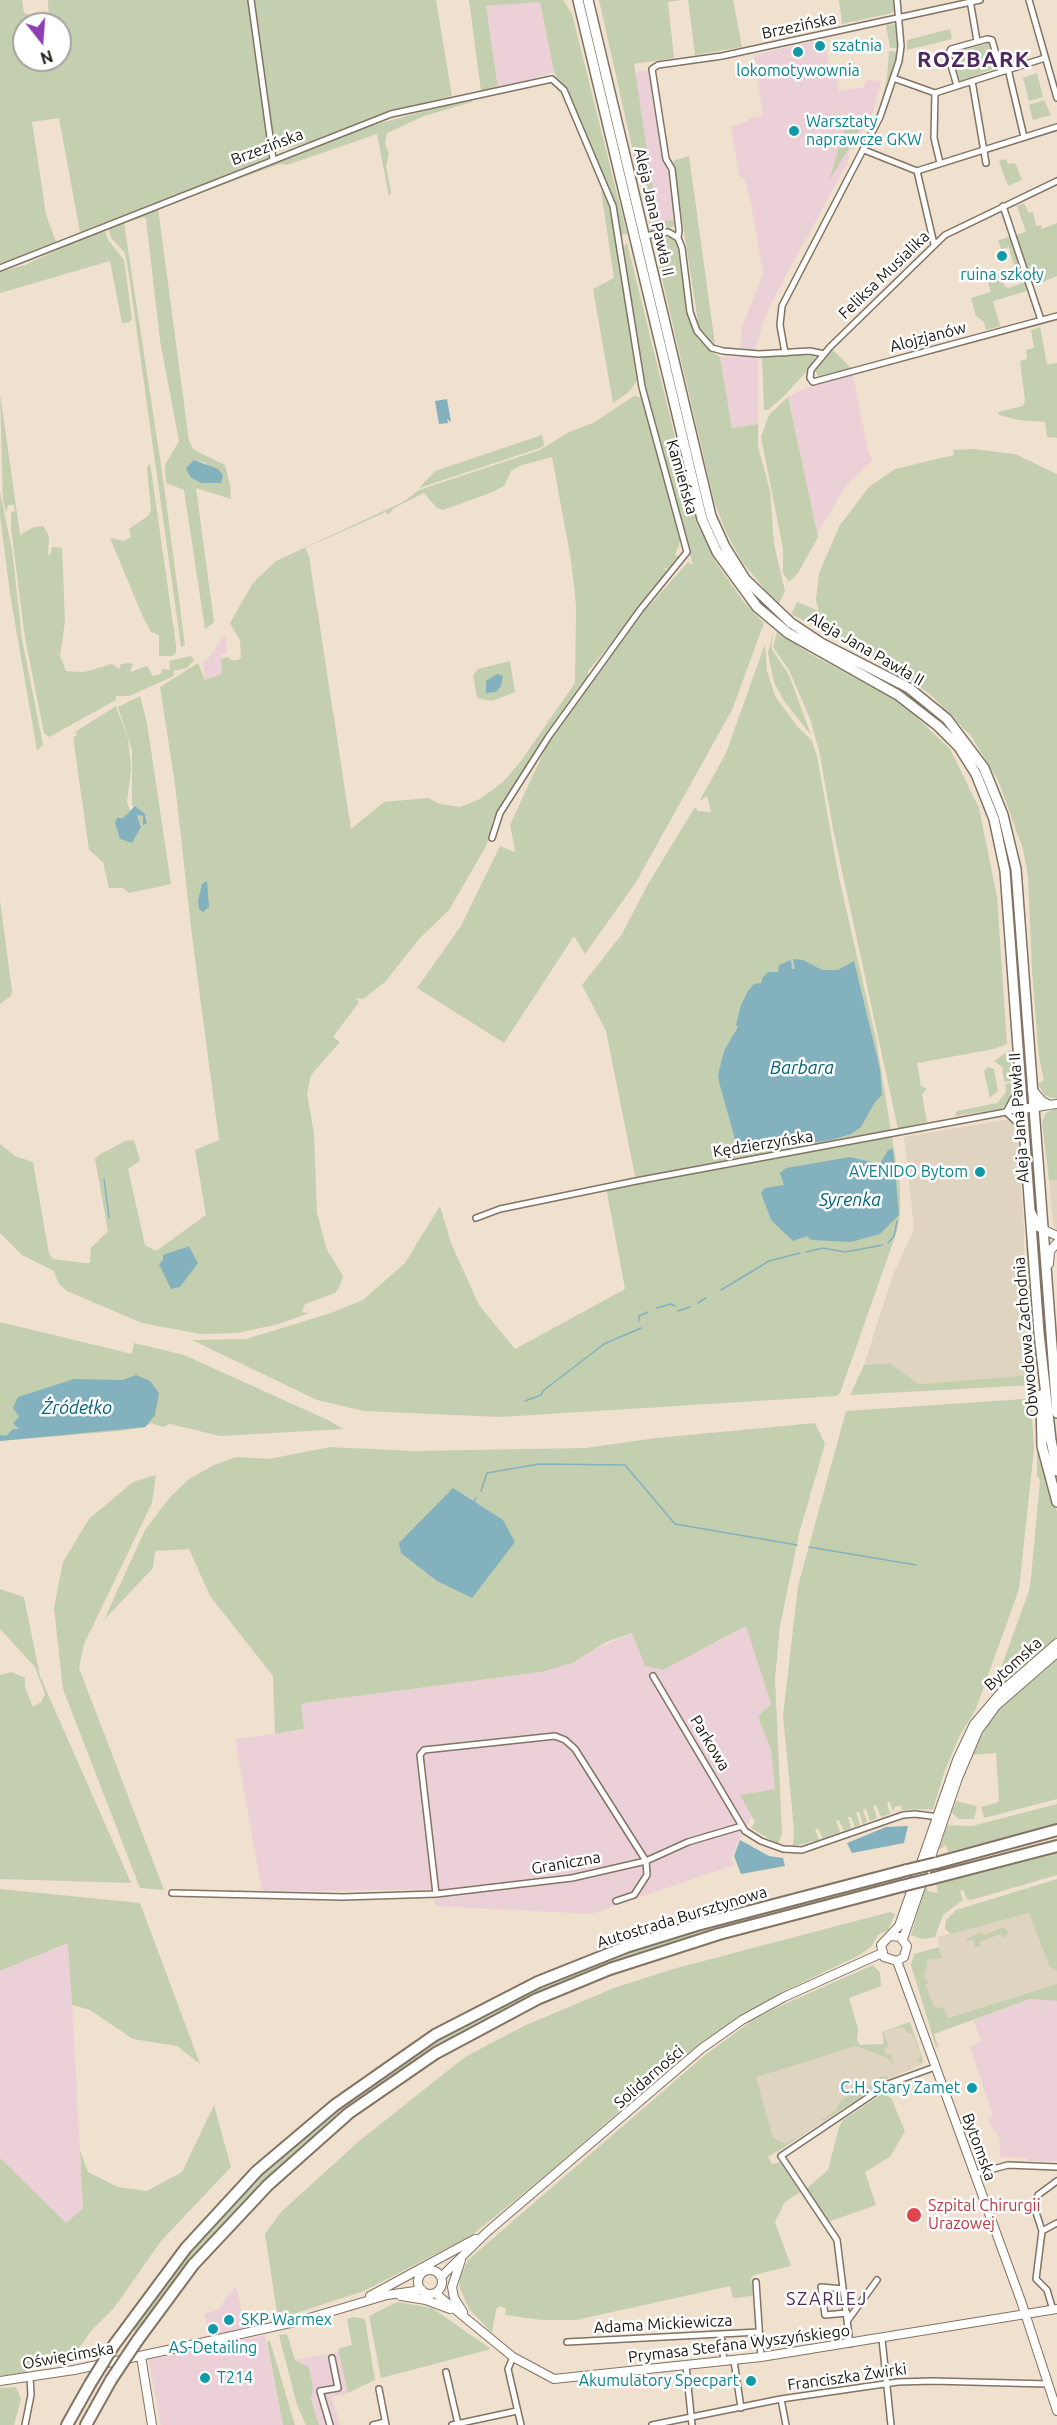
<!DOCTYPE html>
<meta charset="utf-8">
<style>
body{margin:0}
#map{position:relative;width:1057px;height:2425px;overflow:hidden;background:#f0e0ce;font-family:Ubuntu,sans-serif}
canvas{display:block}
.north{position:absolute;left:12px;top:12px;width:60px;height:60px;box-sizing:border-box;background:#fff;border:2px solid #a4a29f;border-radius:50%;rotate:163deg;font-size:16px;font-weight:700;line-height:24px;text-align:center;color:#1c1710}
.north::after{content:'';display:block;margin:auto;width:21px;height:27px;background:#8c3fb0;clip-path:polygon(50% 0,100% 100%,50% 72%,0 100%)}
</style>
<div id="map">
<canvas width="1057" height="2425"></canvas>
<div class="north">N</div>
</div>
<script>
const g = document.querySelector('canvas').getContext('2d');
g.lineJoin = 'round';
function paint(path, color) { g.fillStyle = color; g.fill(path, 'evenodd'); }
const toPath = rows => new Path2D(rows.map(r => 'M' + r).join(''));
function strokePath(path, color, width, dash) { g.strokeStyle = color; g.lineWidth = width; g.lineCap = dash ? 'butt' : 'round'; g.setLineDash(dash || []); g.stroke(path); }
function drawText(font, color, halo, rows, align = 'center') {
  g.font = font + ' Ubuntu,sans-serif'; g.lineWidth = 5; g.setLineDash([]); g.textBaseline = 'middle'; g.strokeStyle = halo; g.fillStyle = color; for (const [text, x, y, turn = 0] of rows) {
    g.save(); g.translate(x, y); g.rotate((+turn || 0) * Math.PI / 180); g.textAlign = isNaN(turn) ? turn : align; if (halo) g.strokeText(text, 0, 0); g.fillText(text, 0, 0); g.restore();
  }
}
const commercial = toPath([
 [1004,1120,1012,1121,1016,1126,1024,1229,1024,1325,1032,1375,919,1384,890,1363,864,1365,893,1275,914,1229,904,1137],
 [1049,1180,1057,1180,1057,1231,1053,1225],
 [1029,1913,1049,1966,1057,1971,1057,1984,948,2018,944,2008,934,2008,926,1984,929,1982,924,1977,925,1965,929,1964,928,1960,941,1956,937,1937],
 [910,2022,923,2060,921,2065,888,2079,776,2153,749,2076,857,2040,860,2045,884,2044,882,2032]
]);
const industrial = toPath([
 [540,2,554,72,498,88,486,6],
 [824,39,830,70,835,70,839,91,864,87,866,80,881,81,872,116,848,154,850,158,773,300,763,322,755,352,741,351,741,330,763,273,751,204,744,178,739,176,731,126,749,121,749,118,763,116,754,55],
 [650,70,675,212,675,220,658,223,635,72],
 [720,357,758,357,758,424,732,428],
 [853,375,868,451,873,460,845,487,817,534,788,397,803,389],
 [225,634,227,653,221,654,223,674,205,680,203,662,209,658],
 [747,1626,771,1704,758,1716,771,1750,775,1789,740,1795,752,1816,731,1857,734,1865,591,1914,435,1906,431,1889,262,1892,235,1739,303,1730,301,1706,304,1703,541,1672,632,1633,645,1666,663,1670],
 [69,1943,83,2208,66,2223,0,2158,0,1971],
 [1030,1999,1057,2001,1057,2161,1027,2161,1027,2158,1000,2157,999,2137,990,2125,989,2117,993,2116,970,2047,981,2041,973,2020],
 [236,2286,245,2328,209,2337,204,2314,217,2310],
 [265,2335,283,2425,161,2425,149,2362,152,2359],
 [339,2352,348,2393,332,2397,340,2425,319,2425,311,2398,313,2388,295,2360]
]);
const green = toPath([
 [0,0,22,0,24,13,49,19,48,0,436,0,452,96,383,113,309,142,276,152,272,150,273,159,80,232,59,118,32,122,46,214,56,242,53,248,0,268],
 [24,24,60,24,60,60,24,60],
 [469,0,563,0,572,14,627,234,621,235,615,203,582,125,554,72,540,2,486,6,498,88,481,91],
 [599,0,682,0,668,2,674,58,634,64,658,222,675,220,674,226,660,231,651,231],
 [688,0,733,0,742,47,695,55],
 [839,0,895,0,896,10,892,13,842,24],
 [897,24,899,48,890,48,886,25],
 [950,29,952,39,907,50,907,40],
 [989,43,995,68,960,81,952,53],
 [889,51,898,52,878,115,887,79],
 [1037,73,1043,97,1029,101,1023,78],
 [472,98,472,102,424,116,387,133,385,144,389,154,386,166,391,192,389,197,377,134,287,165,280,164,266,169,158,208,189,441,194,450,225,465,230,485,231,499,196,488,214,622,205,629,184,490,166,483,165,465,179,441,160,340,146,219,144,217,124,223,164,485,185,645,181,647,128,269,125,253,111,238,108,227,366,127],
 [194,460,206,463,212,484,190,477],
 [1044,100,1051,115,1033,120,1029,105],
 [847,120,861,122,861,128,829,181],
 [689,156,715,344,699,328,673,161],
 [1006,159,1008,164,1015,163,1022,180,1008,186,999,161],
 [601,190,611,207,637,381,629,392,613,403,593,289,614,278],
 [1024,203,1029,213,1033,212,1036,226,1041,225,1042,229,1057,223,1057,276,1043,282,1035,281,1030,290,993,301,1000,326,986,330,984,322,976,316,971,298,991,292,987,279,992,273,1002,274,1004,285,1008,288,1020,284,1020,268,1014,266,1009,247,1001,249,998,240,1026,232,1017,206],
 [104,228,108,240,124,260,132,318,130,322,122,323,110,261,0,293,0,272,25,265],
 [670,237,677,243,687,314,697,338,708,349,720,357,732,428,758,424,758,446,770,491,774,544,785,591,778,605,742,562,726,532,714,501,653,240],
 [627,243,696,522,715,561,743,601,764,623,732,710,636,882,585,954,574,936,504,1043,417,988,461,926,500,846,514,852,515,850,510,825,548,743,642,614,688,562,693,565,644,387,625,264,624,247],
 [1040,327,1047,364,1057,363,1057,438,1047,437,1045,422,1018,420,999,415,998,412,1023,406,1025,400,1020,361,1027,359,1026,350,1034,348,1031,330],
 [833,350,852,369,819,377,815,371],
 [796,355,814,356,817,360,784,396,768,410,764,410,762,357],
 [0,393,20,535,34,527,43,526,49,536,48,554,50,556,52,547,62,548,65,621,60,656,66,671,84,672,112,664,119,669,121,664,128,663,133,664,130,672,147,666,153,676,161,674,162,669,170,670,169,661,191,656,194,660,187,668,173,671,174,676,129,696,116,696,116,700,49,737,44,733,25,638,11,528,11,512,15,511,14,505,8,505,6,512,3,501],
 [634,396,643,398,681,539,675,555,682,558,671,570,663,567,669,573,588,671,588,677,492,821,492,832,485,848,449,910,419,939,385,982,363,999,356,998,359,1002,333,1037,340,1042,311,1075,307,1093,314,1134,317,1213,327,1250,343,1276,340,1286,335,1293,305,1304,302,1312,309,1313,279,1324,237,1333,200,1334,142,1323,67,1291,58,1283,54,1271,22,1255,0,1233,0,1144,15,1156,33,1162,49,1254,53,1259,85,1263,90,1263,91,1248,108,1231,95,1159,99,1155,125,1141,134,1140,140,1161,128,1169,145,1245,156,1251,206,1215,195,1150,219,1140,192,936,175,784,160,687,198,663,205,680,222,674,221,659,229,657,230,660,238,660,241,657,240,640,230,623,253,583,276,561,403,502,419,490,540,450,569,432,593,423],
 [552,457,571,560,576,605,575,683,521,761,503,782,480,799,460,807,440,804,428,798,384,802,351,829,309,556,305,548,386,512,388,515,394,508,424,493,437,508,443,510,490,493,504,486,511,471,519,466],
 [189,1246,197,1262,180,1287,165,1275,160,1264,180,1249],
 [788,397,818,537,798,573,789,582,783,573,783,548,761,437,769,415],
 [542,435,544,445,540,448,419,488,435,471],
 [973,449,1015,454,1057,474,1057,1099,1045,1096,1038,1084,1044,1080,1039,1057,1032,971,1028,876,1023,849,998,780,971,736,930,694,884,662,791,614,797,602,819,611,816,600,819,573,840,525,869,487,895,469,954,455,953,450],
 [150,462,176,645,176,653,173,656,159,656,159,635,151,632,143,617,110,538,124,541,131,537,129,529,148,516,151,510,147,468],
 [0,492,12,550,22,639,43,745,37,750,10,594,0,515],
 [774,629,771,648,789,675,811,735,784,701,774,682,768,653],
 [777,632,812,655,887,695,910,711,950,749,979,808,997,897,1007,1044,994,1049,917,1063,921,1086,927,1089,922,1094,927,1122,898,1129,833,829,819,750,810,719,789,670,773,647],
 [765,644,767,671,775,696,797,726,812,741,817,756,839,878,876,1039,900,1186,900,1214,897,1231,840,1393,837,1396,500,1417,364,1411,317,1400,192,1340,246,1339,331,1313,363,1300,405,1263,440,1206,451,1243,479,1305,515,1349,625,1289,606,1187,636,1181,606,1031,582,985,622,934,648,884,695,807,698,811,711,812,707,796,700,801,701,798,726,753],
 [510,661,515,692,492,701,477,698,473,675,478,669],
 [140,696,147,723,171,884,129,893,123,888,109,888,103,862,89,850,73,737,77,735,75,732,116,706,128,739,131,769,127,802,130,811,116,825,123,838,136,834,141,826,137,815,143,816,147,825,147,817,132,805,132,750,118,707],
 [1004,828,1013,882,1028,1080,1025,1080,1010,882,1002,829],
 [0,900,12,991,11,996,0,1004],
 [1010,1050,1012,1081,1004,1082,1002,1067,994,1061],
 [988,1067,994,1069,998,1091,990,1098,984,1071],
 [1012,1083,1010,1099,1001,1109,955,1116,957,1111,997,1103,1006,1092,1005,1084],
 [1057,1108,1057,1180,1049,1180,1042,1122,1046,1113],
 [1030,1117,1031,1119,1038,1218,1035,1216],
 [1026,1224,1039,1385,1027,1302],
 [1038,1235,1040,1235,1051,1384,1048,1384],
 [0,1322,132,1354,134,1343,184,1355,328,1420,343,1429,220,1436,170,1424,163,1427,151,1423,145,1427,120,1431,0,1441],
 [890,1363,919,1384,1032,1375,1032,1385,850,1395,864,1365],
 [1024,1399,1031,1401,1034,1449,1019,1589,976,1709,960,1735,945,1770,933,1809,902,1810,901,1805,895,1807,893,1812,890,1802,887,1802,890,1814,881,1817,876,1805,873,1806,877,1818,870,1821,866,1809,863,1810,867,1822,863,1824,859,1812,856,1812,860,1825,855,1827,851,1817,848,1817,851,1828,844,1831,839,1820,836,1821,840,1832,823,1839,818,1828,815,1829,819,1840,793,1846,794,1829,783,1716,798,1586,846,1411],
 [815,1423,825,1444,799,1534,780,1626,775,1678,782,1834,778,1844,751,1828,755,1822,740,1795,775,1789,771,1750,758,1716,771,1704,746,1626,663,1670,645,1666,632,1633,606,1642,572,1663,541,1672,304,1703,301,1706,304,1729,275,1734,273,1676,210,1596,189,1549,155,1551,153,1568,104,1620,145,1530,169,1498,189,1479,214,1465,236,1457,269,1459,330,1447,413,1451,585,1448,657,1438],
 [1037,1433,1044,1474,1057,1512,1057,1638,1003,1685,998,1676,1029,1591,1031,1578,1040,1480,1037,1476],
 [156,1475,152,1503,84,1644,79,1668,164,1890,140,1888,63,1689,54,1608,63,1562,89,1519,133,1482],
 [0,1589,24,1597,40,1676,131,1883,0,1879,0,1675,12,1672,25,1678,25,1687,33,1707,41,1702,45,1694,35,1667,0,1629],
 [1057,1656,1057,1799,984,1818,981,1807,999,1802,996,1753,971,1755,997,1709],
 [956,1801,977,1806,974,1819,959,1819,955,1816,952,1812],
 [1057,1804,1057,1824,948,1852,946,1845,939,1850,947,1825,972,1826],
 [1057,1853,1057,1875,971,1900,967,1899,963,1890,960,1891,963,1900,943,1915,935,1937,922,1939,911,1935,926,1886,928,1891,938,1893,936,1884],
 [1057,1879,1057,1971,1049,1966,1029,1913,951,1934,945,1929,946,1920,956,1910],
 [875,1883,876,1889,767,1917,504,2011,300,2150,138,2333,130,2327,173,2269,268,2166,328,2114,437,2039,523,1993,613,1955],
 [0,1889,140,1903,200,2064,177,2046,133,2039,90,2010,72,2005,68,1943,0,1971],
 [890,1912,895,1914,888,1930,878,1935,872,1946,858,1956,778,1994,704,2041,671,2066,545,2176,472,2235,364,2291,278,2319,265,2234,281,2212,358,2142,465,2057,526,2025,614,1988,673,1969],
 [1003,1927,1008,1931,1006,1936,1002,1938,1001,1934,979,1942,980,1946,975,1948,973,1939,967,1941,966,1939,980,1933,985,1935],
 [939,1947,942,1958,928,1960,924,1977,929,1982,926,1985,934,2007,944,2008,948,2018,1057,1984,1057,2001,1030,1999,934,2034,938,2047,936,2047,911,1965,914,1954],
 [873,1965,880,1973,881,1986,849,1998,858,2029,857,2040,860,2045,884,2044,882,2032,910,2022,923,2060,921,2064,917,2060,921,2056,912,2033,908,2034,905,2028,900,2027,883,2032,888,2045,884,2049,887,2055,891,2054,893,2064,888,2058,856,2046,756,2077,773,2138,785,2144,814,2127,768,2157,772,2164,780,2162,800,2192,784,2203,775,2222,791,2266,754,2275,751,2278,753,2296,733,2298,730,2286,576,2320,542,2320,505,2315,506,2309,500,2306,496,2309,492,2333,469,2309,459,2286,460,2276,468,2260,705,2055,753,2020,778,2007],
 [888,2076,886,2081,825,2120,822,2120,819,2117,823,2119,838,2109,837,2106,844,2098,865,2092,876,2078],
 [882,2094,891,2098,905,2131,890,2157,865,2172,876,2205,828,2222,806,2189,828,2170,839,2127,843,2120],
 [214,2105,231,2167,161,2241,114,2308,91,2331,77,2351,23,2373,0,2376,0,2158,66,2223,83,2208,80,2150,88,2172,118,2187,147,2191,182,2172],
 [397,2302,432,2308,491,2349,381,2378,369,2316],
 [354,2317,365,2319,375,2380,348,2393,338,2349,352,2345,347,2319],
 [287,2334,295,2360,309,2367,313,2388,311,2399,319,2425,306,2425,297,2405,279,2335],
 [270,2341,295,2425,283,2425,267,2342],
 [16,2387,21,2399,14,2425,0,2425,0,2388]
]);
const water = toPath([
 [447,399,451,422,447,419,448,423,439,424,435,401],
 [194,460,218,469,223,475,221,483,201,483,190,477,186,468],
 [497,674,503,676,501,686,496,692,486,693,486,681],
 [135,806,145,814,147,823,143,825,143,816,137,815,141,827,132,843,120,839,115,823,117,818,123,818],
 [207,881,209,907,203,912,199,909,198,901,202,884],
 [793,959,803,960,822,970,838,970,854,961,880,1069,882,1095,875,1102,861,1127,851,1134,831,1140,785,1147,741,1145,736,1143,719,1082,718,1075,724,1051,738,1027,736,1025,741,1005,748,991,754,984,761,983,763,977,768,972,778,972,779,965,791,960,792,969,795,969],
 [893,1149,899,1215,880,1234,851,1242,811,1240,807,1236,793,1241,771,1220,761,1193,765,1188,784,1185,780,1173,786,1168,850,1157,880,1164,888,1150],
 [189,1246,198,1263,180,1287,171,1289,159,1264,163,1260,163,1255],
 [136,1375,150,1381,159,1393,155,1415,145,1427,0,1441,0,1435,6,1436,13,1429,19,1429,13,1423,19,1417,13,1408,18,1397,74,1379,123,1380],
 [453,1488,503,1520,515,1542,472,1598,437,1581,401,1553,399,1543],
 [908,1826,904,1843,852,1853,847,1843,886,1827],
 [740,1840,769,1856,783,1858,785,1866,741,1874,734,1856]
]);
const stream = toPath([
 [104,1179,109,1218],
 [888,1243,894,1236,897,1221],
 [806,1252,823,1248,845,1252,883,1245],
 [721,1290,769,1261,800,1253],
 [698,1303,706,1298],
 [657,1308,671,1304,675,1306],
 [678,1311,690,1307],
 [639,1321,639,1316,648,1312],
 [525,1401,541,1395,544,1390,604,1344,641,1328],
 [481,1491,487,1473,539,1464,625,1465,675,1524,797,1545],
 [474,1502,476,1498],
 [809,1547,916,1565]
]);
const street = toPath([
 [251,0,273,159],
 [970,0,977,41],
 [1029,0,1057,98],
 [1008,69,1024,137],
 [893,78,935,93,1045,58],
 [972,81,986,163],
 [957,86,948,55,951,49,987,39,992,40,1001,71],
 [935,93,934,138,940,163],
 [864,150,917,171,1057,127],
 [917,171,934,244],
 [1057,181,945,235,830,347,811,370,810,378,813,382,1057,316],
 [1003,206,1040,317],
 [644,236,668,232,678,238],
 [0,268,391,114,552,79,564,90,613,206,642,387,687,552,640,610,549,736,500,813,492,838],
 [785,353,780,325,782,306,880,117,899,61,901,46,897,0],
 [824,354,810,351,759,354,723,351,712,348,697,331,690,312,682,248,678,238,679,230,672,169,666,159,652,69,658,65,722,56,980,0],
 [1006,1112,1019,1089],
 [1006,1112,1022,1127],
 [476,1218,500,1209,636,1181,1022,1109],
 [653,1676,745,1831,761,1841,783,1849,802,1850,903,1815,915,1814,939,1817],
 [172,1893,343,1897,436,1894,572,1878,646,1861,688,1842,742,1826],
 [436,1894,420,1755,424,1750,555,1736,565,1740,575,1749,646,1861,647,1875,634,1895,616,1901],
 [975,2174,1008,2165,1057,2167],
 [1042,2231,1057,2223],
 [756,2282,761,2357],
 [843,2289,821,2287,825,2315,847,2313],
 [1053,2310,1047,2290,1036,2279,1042,2231,1034,2206,1038,2195,1057,2181],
 [848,2320,877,2280],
 [721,2334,724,2362],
 [882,2339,891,2425],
 [567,2342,759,2332],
 [850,2344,837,2240,781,2156,888,2084,935,2067],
 [513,2357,508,2369,521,2425],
 [734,2361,741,2408],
 [686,2366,692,2425],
 [446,2372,458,2424],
 [379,2389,386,2425],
 [781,2399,786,2425],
 [25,2425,31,2395,30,2377],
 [330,2425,320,2391,338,2388,332,2358],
 [373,2425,385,2422],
 [452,2425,517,2411],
 [652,2425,781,2399,898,2382,933,2381,1048,2384]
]);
const secondary = toPath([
 [1032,1089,1042,1101,1050,1105],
 [1022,1109,1057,1104],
 [1032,1214,1038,1227,1057,1236],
 [1049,1264,1050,1251,1057,1243],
 [890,1936,900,1937,907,1946,904,1957,897,1961,884,1957,881,1945,899,1926,957,1760,974,1724,1003,1690,1057,1643],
 [903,1939,958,1778,978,1731,996,1706,1057,1653],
 [897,1961,1021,2301,1057,2411],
 [461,2260,452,2287,454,2298,463,2312],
 '418 2282a12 12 0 1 1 24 0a12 12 0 1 1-24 0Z',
 [441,2277,487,2232,701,2049,742,2020,784,1997,882,1953],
 [435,2293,513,2357,554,2379,761,2357,1057,2309],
 [370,2296,475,2239],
 [401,2296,426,2300,450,2309],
 [141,2356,152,2425],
 [0,2381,74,2370,205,2342,299,2321,387,2295,422,2290]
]);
const primary = toPath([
 [578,0,702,519,717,552,757,607,788,633,898,695,938,726,959,747,976,774,994,819,1005,871,1039,1333,1051,1440,1057,1471],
 [588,0,711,516,725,547,745,579,791,623,821,643,909,688,947,719,984,768,1003,815,1016,869,1057,1413],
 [1041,1395,1042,1446,1057,1502]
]);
const highway = toPath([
 [936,1863,1057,1830],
 [930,1879,1057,1846],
 [137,2341,193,2265,268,2185,349,2113,436,2053,537,1999,610,1969,719,1934,902,1886],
 [114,2345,186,2248,257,2171,335,2105,435,2035,538,1982,626,1947,697,1925,907,1870],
 [67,2425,90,2384],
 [86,2425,111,2380]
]);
const highwayBridge = toPath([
 [907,1870,936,1863],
 [902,1886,930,1879],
 [111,2380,137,2341],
 [90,2384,114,2345]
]);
const markers = [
 [820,46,6,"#0f9aa8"],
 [798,52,6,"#0f9aa8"],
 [794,131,6,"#0f9aa8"],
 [1002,256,6,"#0f9aa8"],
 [980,1172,6,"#0f9aa8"],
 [972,2088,6,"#0f9aa8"],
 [914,2215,8,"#e0444e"],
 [229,2320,6,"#0f9aa8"],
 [213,2329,6,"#0f9aa8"],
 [205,2378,6,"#0f9aa8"],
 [751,2381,6,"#0f9aa8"]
];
const streetNames = [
 ["Brzezińska",799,26,-12],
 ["Brzezińska",267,147,-21],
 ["Aleja Jana Pawła II",654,212,77],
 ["Feliksa Musialika",884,275,-44],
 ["Alojzjanów",928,337,-15],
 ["Kamieńska",682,477,74],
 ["Aleja Jana Pawła II",866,649,30],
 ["Aleja Jana Pawła II",1019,1118,-94],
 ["Kędzierzyńska",763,1144,-9],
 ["Obwodowa Zachodnia",1026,1337,-95],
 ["Bytomska",1013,1664,-42],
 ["Parkowa",710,1743,59],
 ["Graniczna",566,1863,-10],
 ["Autostrada Bursztynowa",682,1917,-17],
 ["Solidarności",649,2077,-41],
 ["Bytomska",979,2147,70],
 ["Adama Mickiewicza",663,2324,-3],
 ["Prymasa Stefana Wyszyńskiego",739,2344,-7],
 ["Oświęcimska",68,2356,-10],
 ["Franciszka Żwirki",847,2377,-8]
];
const cultureNames = [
 ["szatnia",832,46],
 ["lokomotywownia",798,71,"center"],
 ["Warsztaty",806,122],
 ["naprawcze GKW",806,140],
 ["ruina szkoły",1002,275,"center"],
 ["AVENIDO Bytom",968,1172,"right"],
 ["C.H. Stary Zamet",960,2088,"right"],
 ["SKP Warmex",241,2320],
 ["AS-Detailing",213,2348,"center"],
 ["T214",217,2378],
 ["Akumulatory Specpart",739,2381,"right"]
];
const healthNames = [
 ["Szpital Chirurgii",928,2206],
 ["Urazowej",928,2224]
];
const waterNames = [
 ["Barbara",802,1068],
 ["Syrenka",850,1200],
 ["Źródełko",77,1408]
];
const neighbourhoodNames = [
 ["SZARLEJ",827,2299]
];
const districtNames = [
 ["ROZBARK",974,60]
];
paint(commercial, '#dfd4bf');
paint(industrial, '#ebd1d7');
paint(green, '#c4cfaf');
paint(water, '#84b1be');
strokePath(stream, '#84b1be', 1.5);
strokePath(street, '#827363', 8);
strokePath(secondary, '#827363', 10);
strokePath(primary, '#827363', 12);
strokePath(highway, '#827363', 14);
strokePath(street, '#fff', 5);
strokePath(secondary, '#fff', 8);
strokePath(primary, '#fff', 9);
strokePath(highway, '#fff', 10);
strokePath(highwayBridge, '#827363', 14, []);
strokePath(highwayBridge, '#fff', 10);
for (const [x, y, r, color] of markers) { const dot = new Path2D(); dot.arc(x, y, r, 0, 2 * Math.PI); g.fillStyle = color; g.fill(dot); strokePath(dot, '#fff', 2); }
drawText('16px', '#1c1710', '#fff', streetNames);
drawText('16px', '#0d838f', '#fff', cultureNames, 'left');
drawText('16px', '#be3a42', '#fff', healthNames, 'left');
drawText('italic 18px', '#006275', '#fff', waterNames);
g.letterSpacing = '1.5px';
drawText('18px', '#4d2960', '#fff', neighbourhoodNames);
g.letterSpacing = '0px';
g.letterSpacing = '1.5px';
drawText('bold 22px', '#4d2960', '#fff', districtNames);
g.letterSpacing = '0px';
</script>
